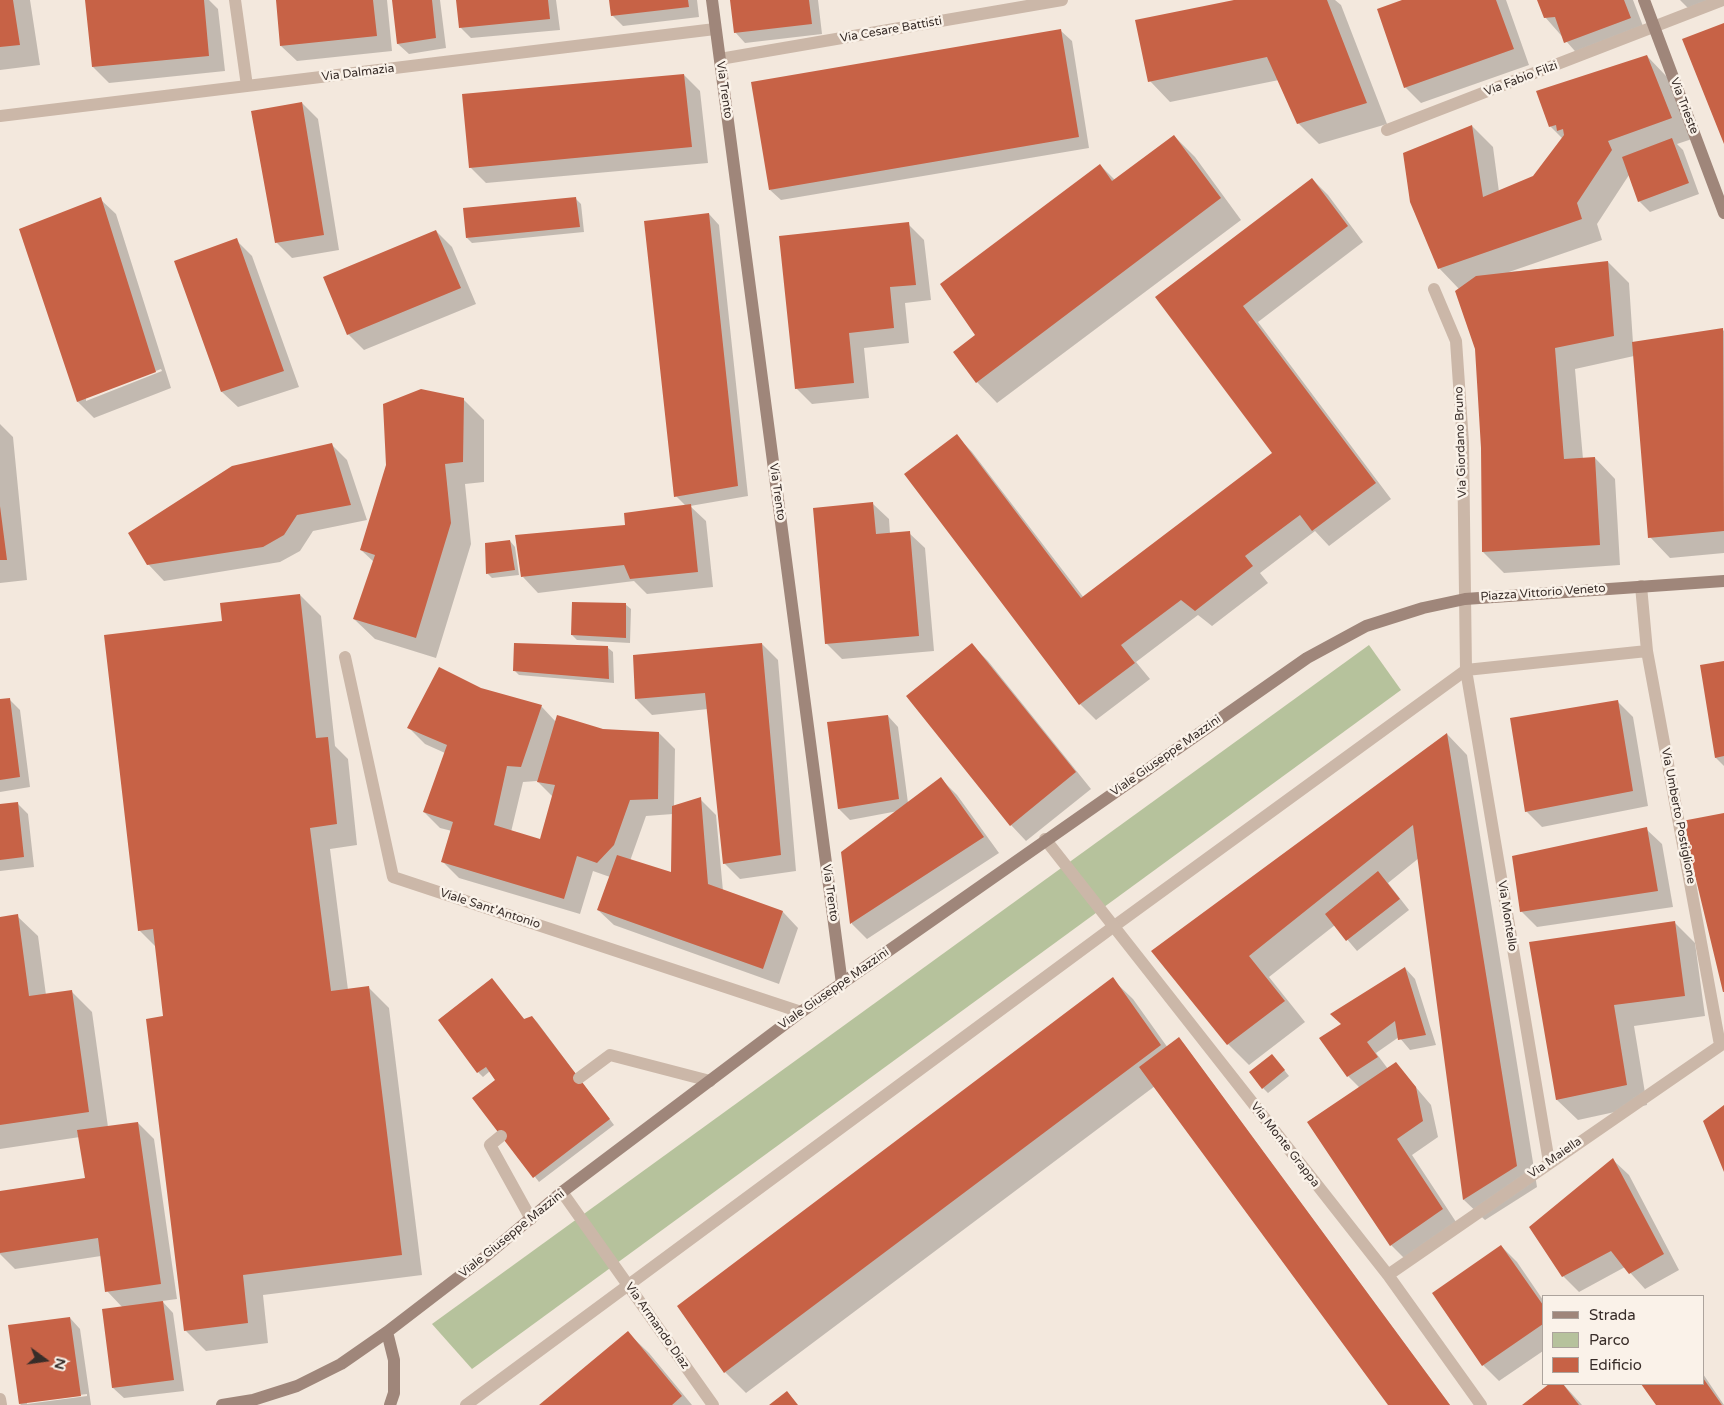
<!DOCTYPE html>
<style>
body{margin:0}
#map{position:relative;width:1724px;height:1405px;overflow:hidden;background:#f3e8dd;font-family:"Varela Round",sans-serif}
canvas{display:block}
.legend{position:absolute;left:1542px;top:1295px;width:162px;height:90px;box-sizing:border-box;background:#faf2e9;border:1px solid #aca39c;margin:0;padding:6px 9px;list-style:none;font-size:15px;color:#382d29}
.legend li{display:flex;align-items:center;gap:10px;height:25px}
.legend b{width:25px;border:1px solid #aca39c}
.north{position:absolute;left:20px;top:1335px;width:50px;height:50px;-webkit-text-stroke:4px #faf2e9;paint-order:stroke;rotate:104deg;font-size:14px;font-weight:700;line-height:20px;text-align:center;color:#382d29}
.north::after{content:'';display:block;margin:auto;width:18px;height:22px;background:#382d29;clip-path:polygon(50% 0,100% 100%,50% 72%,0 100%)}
</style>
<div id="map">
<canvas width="1724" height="1405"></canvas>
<ul class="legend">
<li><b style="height:6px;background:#9f867a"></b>Strada</li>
<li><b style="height:14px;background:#b6c29c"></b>Parco</li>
<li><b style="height:14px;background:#c76246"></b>Edificio</li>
</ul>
<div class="north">N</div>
</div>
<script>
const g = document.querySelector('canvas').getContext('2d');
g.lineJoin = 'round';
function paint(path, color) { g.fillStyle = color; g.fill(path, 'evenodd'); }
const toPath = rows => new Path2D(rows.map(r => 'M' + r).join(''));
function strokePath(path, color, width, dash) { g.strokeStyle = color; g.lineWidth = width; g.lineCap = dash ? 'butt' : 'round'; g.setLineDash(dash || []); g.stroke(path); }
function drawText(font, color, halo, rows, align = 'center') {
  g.font = font + ' "Varela Round",sans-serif'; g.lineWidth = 5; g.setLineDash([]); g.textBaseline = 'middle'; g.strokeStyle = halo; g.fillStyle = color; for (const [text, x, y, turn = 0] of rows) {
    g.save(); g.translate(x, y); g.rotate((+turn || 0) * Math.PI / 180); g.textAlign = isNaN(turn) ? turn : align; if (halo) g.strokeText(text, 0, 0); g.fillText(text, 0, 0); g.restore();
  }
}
const green = toPath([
 [1369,645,1401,690,472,1369,432,1324]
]);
const shadow = toPath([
 [0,0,30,0,40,65,0,70],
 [106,0,209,0,218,9,225,71,109,83,93,67],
 [277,0,387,0,392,51,297,61,281,46],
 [393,0,440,0,446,48,409,54,398,44],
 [457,0,556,0,560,30,471,38,461,28],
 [610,0,697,0,699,17,623,26,612,15],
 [731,0,818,0,822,34,745,43,735,32],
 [1241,0,1335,0,1341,5,1387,124,1319,144,1298,123,1279,80,1170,102,1150,81],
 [1406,0,1506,0,1529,65,1421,103,1405,87],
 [1538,0,1633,0,1646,34,1581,58,1545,17],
 [1680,0,1713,0,1689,9],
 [1061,31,1072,41,1089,148,781,200,770,190],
 [1647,56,1667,77,1692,139,1677,144,1683,150,1699,194,1650,212,1639,201,1629,175,1597,224,1602,240,1509,272,1608,262,1629,283,1633,343,1722,329,1724,331,1724,553,1670,558,1650,537,1634,356,1575,369,1583,459,1595,458,1615,479,1620,565,1504,573,1483,552,1482,448,1477,349,1459,289,1439,268,1404,154,1472,126,1493,147,1499,192,1533,177,1563,139,1550,126],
 [684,75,700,91,708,163,486,183,470,167],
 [302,103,318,119,339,250,292,258,276,242],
 [1174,136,1195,157,1241,220,997,403,977,382,977,335,1100,165,1115,180],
 [1312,179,1328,195,1363,242,1258,322,1391,499,1329,546,1315,531,1260,573,1268,583,1212,626,1198,615,1136,662,1150,679,1096,720,1080,704,906,474,957,436,972,452,1084,598,1274,453,1157,297],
 [100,199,116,214,171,388,94,418,78,402,20,229],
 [161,369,162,371,86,401,86,398],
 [576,199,581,204,584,232,472,243,467,238],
 [709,214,719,225,748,496,690,506,706,521,713,587,647,594,634,581,538,593,523,577,627,527,686,506,676,496],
 [908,224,924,240,931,300,905,303,909,343,864,348,869,398,812,404,796,388],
 [436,231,452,247,476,304,364,350,348,334],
 [236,240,252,256,299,387,238,407,222,392],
 [463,399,484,420,484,482,465,484,471,544,436,658,375,639,354,619,374,562,361,550],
 [0,424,13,437,27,580,0,583],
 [331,444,347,460,367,520,313,531,300,551,280,562,164,581,148,564],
 [873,504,889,519,890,534,909,533,925,548,934,651,842,659,826,643],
 [510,541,515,547,519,575,492,578,487,573],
 [300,595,321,616,335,746,348,759,357,845,330,849,348,990,368,987,389,1008,422,1275,263,1295,268,1343,206,1351,185,1330,165,1017,156,947,139,930,224,622],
 [625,604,631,609,630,643,577,640,572,635],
 [762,644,778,660,796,871,740,879,724,863,708,709,652,715,636,699],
 [972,645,988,661,1091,789,1026,841,1011,825],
 [607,647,613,652,614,683,519,675,514,670],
 [1724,662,1724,766,1716,758],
 [481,689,541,706,556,722,602,730,659,733,675,749,674,807,700,799,716,815,723,891,783,912,798,928,779,984,614,925,598,910,610,877,593,871,580,914,459,878,443,862,452,831,440,828,424,812,445,753,425,744,409,728],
 [537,781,553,797,541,841,511,832,523,782],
 [673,814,672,874,630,861,646,816],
 [9,699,20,710,30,787,0,792,0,700],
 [1617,701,1633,717,1648,806,1542,827,1526,811],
 [888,716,898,727,908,803,941,779,957,795,999,853,867,939,852,924,842,852,898,811,850,820,839,809,829,723],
 [1447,734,1467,755,1537,1187,1485,1220,1464,1200,1419,858,1388,883,1409,910,1357,951,1335,925,1269,977,1305,1022,1249,1065,1228,1044,1153,952],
 [17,803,28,814,34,867,0,871,0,806],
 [1646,829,1662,844,1673,907,1537,927,1521,911],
 [17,916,38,936,46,995,71,991,92,1012,108,1127,138,1123,154,1139,177,1299,162,1301,173,1313,184,1391,124,1398,113,1388,123,1308,107,1291,101,1256,15,1269,0,1254,0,1192,86,1179,80,1137,0,1149,0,918],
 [1674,922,1695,943,1705,1016,1634,1026,1647,1105,1578,1120,1557,1100,1531,943],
 [1405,968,1415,979,1436,1045,1410,1050,1399,1037,1376,1053,1388,1069,1396,1064,1431,1105,1438,1137,1412,1155,1458,1225,1407,1261,1391,1245,1360,1088,1348,1076,1321,1038,1342,1024],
 [1112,979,1133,999,1168,1048,1179,1039,1184,1044,1450,1405,1390,1405,1155,1086,746,1393,725,1372],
 [492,980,525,1020,532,1017,537,1022,614,1125,539,1182,474,1098,497,1080,490,1071,483,1077,478,1072],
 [1277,1061,1289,1076,1268,1093,1263,1088],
 [1613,1160,1629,1175,1679,1270,1645,1289,1625,1267,1579,1292,1563,1276,1531,1227],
 [1501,1246,1517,1262,1543,1300,1543,1351,1499,1381,1483,1365],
 [70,1318,80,1329,91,1405,21,1405,20,1404],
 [87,1394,87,1396,27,1404,27,1402],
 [628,1333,649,1353,692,1405,541,1405],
 [1703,1374,1724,1405,1658,1405,1643,1384,1703,1384],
 [1551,1384,1563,1384,1582,1405,1524,1405]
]);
const building = toPath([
 [0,0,13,0,20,45,0,47],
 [85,0,204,0,209,56,92,67],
 [276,0,373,0,377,36,280,46],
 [392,0,432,0,436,38,397,44],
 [456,0,548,0,550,19,459,28],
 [609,0,688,0,689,7,611,16],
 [730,0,809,0,812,24,734,33],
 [1234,0,1327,0,1367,103,1297,124,1267,57,1148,82,1135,20],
 [1402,0,1496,0,1514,49,1404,88,1377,9],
 [1537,0,1624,0,1631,18,1564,43,1555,17,1544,18],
 [1724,23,1724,144,1682,39],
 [1061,29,1079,137,769,190,751,82],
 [1647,55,1672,118,1608,141,1612,150,1577,203,1582,219,1438,269,1410,202,1403,153,1472,125,1483,197,1533,176,1564,135,1563,129,1557,131,1556,125,1549,127,1536,91],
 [684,74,692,147,469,168,462,94],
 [302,102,324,235,275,243,251,111],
 [1174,135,1221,198,976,383,953,352,975,335,940,284,1100,164,1112,181],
 [1672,138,1689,183,1638,202,1622,157],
 [1312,178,1348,226,1243,306,1376,483,1312,531,1300,515,1245,556,1253,566,1195,611,1181,600,1121,645,1135,663,1079,705,904,474,957,434,1081,598,1272,453,1155,297],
 [101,197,156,372,77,402,19,229],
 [576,197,580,227,466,238,463,208],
 [709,213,738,486,674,497,644,221],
 [909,222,916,285,890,287,894,328,849,333,854,383,795,389,779,236],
 [436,230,461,288,347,335,323,277],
 [237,238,284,371,221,392,174,261],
 [1608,261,1614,336,1555,348,1564,459,1595,457,1600,545,1482,552,1481,448,1475,349,1455,291,1476,276],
 [1723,328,1724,531,1648,538,1632,342],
 [421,389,464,398,463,462,445,464,451,523,416,638,353,619,375,555,360,550,386,465,383,404],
 [332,443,351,505,297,515,284,535,263,547,147,565,128,533,232,466],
 [873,502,876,534,910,531,919,636,825,644,813,508],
 [691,504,698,572,630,579,624,565,521,577,515,535,625,525,624,513],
 [0,506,7,560,0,560],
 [510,540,515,570,486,574,485,543],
 [300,594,316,738,328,737,337,824,310,828,331,991,369,986,402,1255,243,1275,248,1323,184,1331,146,1019,163,1016,153,929,138,931,104,635,222,621,220,603],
 [572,602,626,603,626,638,571,635],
 [514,643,608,646,609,679,513,671],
 [762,643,781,855,723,864,705,693,635,699,633,655],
 [972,643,1076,772,1010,826,906,696],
 [1724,661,1724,756,1715,758,1700,665],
 [439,667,481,688,542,705,521,767,507,766,494,825,540,839,555,785,537,782,557,715,603,729,659,732,658,799,630,800,614,845,597,863,577,856,564,899,441,862,453,822,423,812,447,745,407,728],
 [10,698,20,777,0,780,0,699],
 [1618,700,1633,791,1525,812,1510,718],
 [888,715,899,799,838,809,827,722],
 [1447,733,1517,1166,1463,1200,1413,825,1249,956,1285,1001,1227,1045,1151,951],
 [941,777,984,837,850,924,841,852],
 [701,797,708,884,783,911,763,969,597,910,617,855,671,872,672,806],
 [18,802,24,857,0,860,0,804],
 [1724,813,1724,992,1723,992,1682,821],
 [1647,827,1658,891,1520,912,1512,856],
 [1378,871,1400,899,1346,941,1325,914],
 [18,914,29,996,72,990,89,1112,0,1125,0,917],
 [1675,921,1685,996,1614,1005,1627,1085,1556,1100,1529,942],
 [1405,967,1426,1035,1398,1040,1395,1021,1367,1042,1378,1057,1347,1077,1319,1038,1341,1024,1330,1014],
 [1113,977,1161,1045,724,1373,677,1306],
 [492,978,524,1019,532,1016,610,1119,533,1178,472,1098,495,1080,486,1067,477,1073,438,1020],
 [1179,1037,1450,1405,1388,1405,1139,1067],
 [1272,1054,1285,1070,1262,1089,1249,1072],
 [1396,1062,1416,1087,1423,1121,1397,1139,1443,1209,1390,1246,1307,1122],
 [1724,1105,1724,1172,1703,1121],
 [138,1122,161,1284,105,1292,98,1238,0,1253,0,1191,85,1178,77,1130],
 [1613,1158,1664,1254,1629,1274,1611,1251,1562,1277,1529,1227],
 [1501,1245,1543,1305,1543,1324,1482,1366,1432,1293],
 [163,1301,174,1380,112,1388,102,1309],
 [70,1317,81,1396,19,1404,8,1325],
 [628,1331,682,1396,672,1405,539,1405],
 [1703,1378,1722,1405,1656,1405,1641,1384,1703,1384],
 [1549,1384,1563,1384,1579,1405,1522,1405],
 [787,1391,798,1405,769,1405]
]);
const lane = toPath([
 [579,1078,610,1055,710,1081],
 [501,1136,490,1145,531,1219],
 [466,1405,1113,927,1466,670]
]);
const street = toPath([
 [235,0,247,86],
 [720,59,1062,0],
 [0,116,715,29],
 [1387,130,1723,0],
 [1434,289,1456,341,1463,443,1466,670,1647,651],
 [1641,586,1647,651,1720,1045],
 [345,657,393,877,801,1012],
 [1466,670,1549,1162],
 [1045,839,1388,1275,1481,1405],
 [562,1192,713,1405],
 [1388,1275,1724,1043],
 [0,1399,1,1405]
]);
const secondary = toPath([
 [712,0,842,984],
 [1644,0,1724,213],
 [387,1332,394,1360,394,1393,390,1405],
 [222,1405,253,1400,297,1386,341,1364,387,1332,486,1256,562,1192,801,1012,1307,658,1366,626,1423,608,1465,599,1724,581]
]);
const streetNames = [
 ["Via Cesare Battisti",891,30,-10],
 ["Via Dalmazia",358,73,-7],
 ["Via Fabio Filzi",1521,79,-21],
 ["Via Trento",724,90,82],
 ["Via Trieste",1684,106,69],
 ["Via Giordano Bruno",1461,442,-92],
 ["Via Trento",777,492,82],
 ["Piazza Vittorio Veneto",1543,593,-4],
 ["Viale Giuseppe Mazzini",1166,756,-35],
 ["Via Umberto Postiglione",1678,816,79],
 ["Via Trento",830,893,82],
 ["Viale Sant'Antonio",490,909,18],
 ["Via Montello",1507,916,81],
 ["Viale Giuseppe Mazzini",834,989,-35],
 ["Via Monte Grappa",1285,1145,52],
 ["Via Maiella",1555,1158,-35],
 ["Viale Giuseppe Mazzini",512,1234,-39],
 ["Via Armando Diaz",657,1326,55]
];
paint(green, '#b6c29c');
paint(shadow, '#0003');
paint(building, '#c76246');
strokePath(lane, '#cbb7a8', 12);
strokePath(street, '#cbb7a8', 12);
strokePath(secondary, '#9f867a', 12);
drawText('12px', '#382d29', '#faf2e9', streetNames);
</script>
